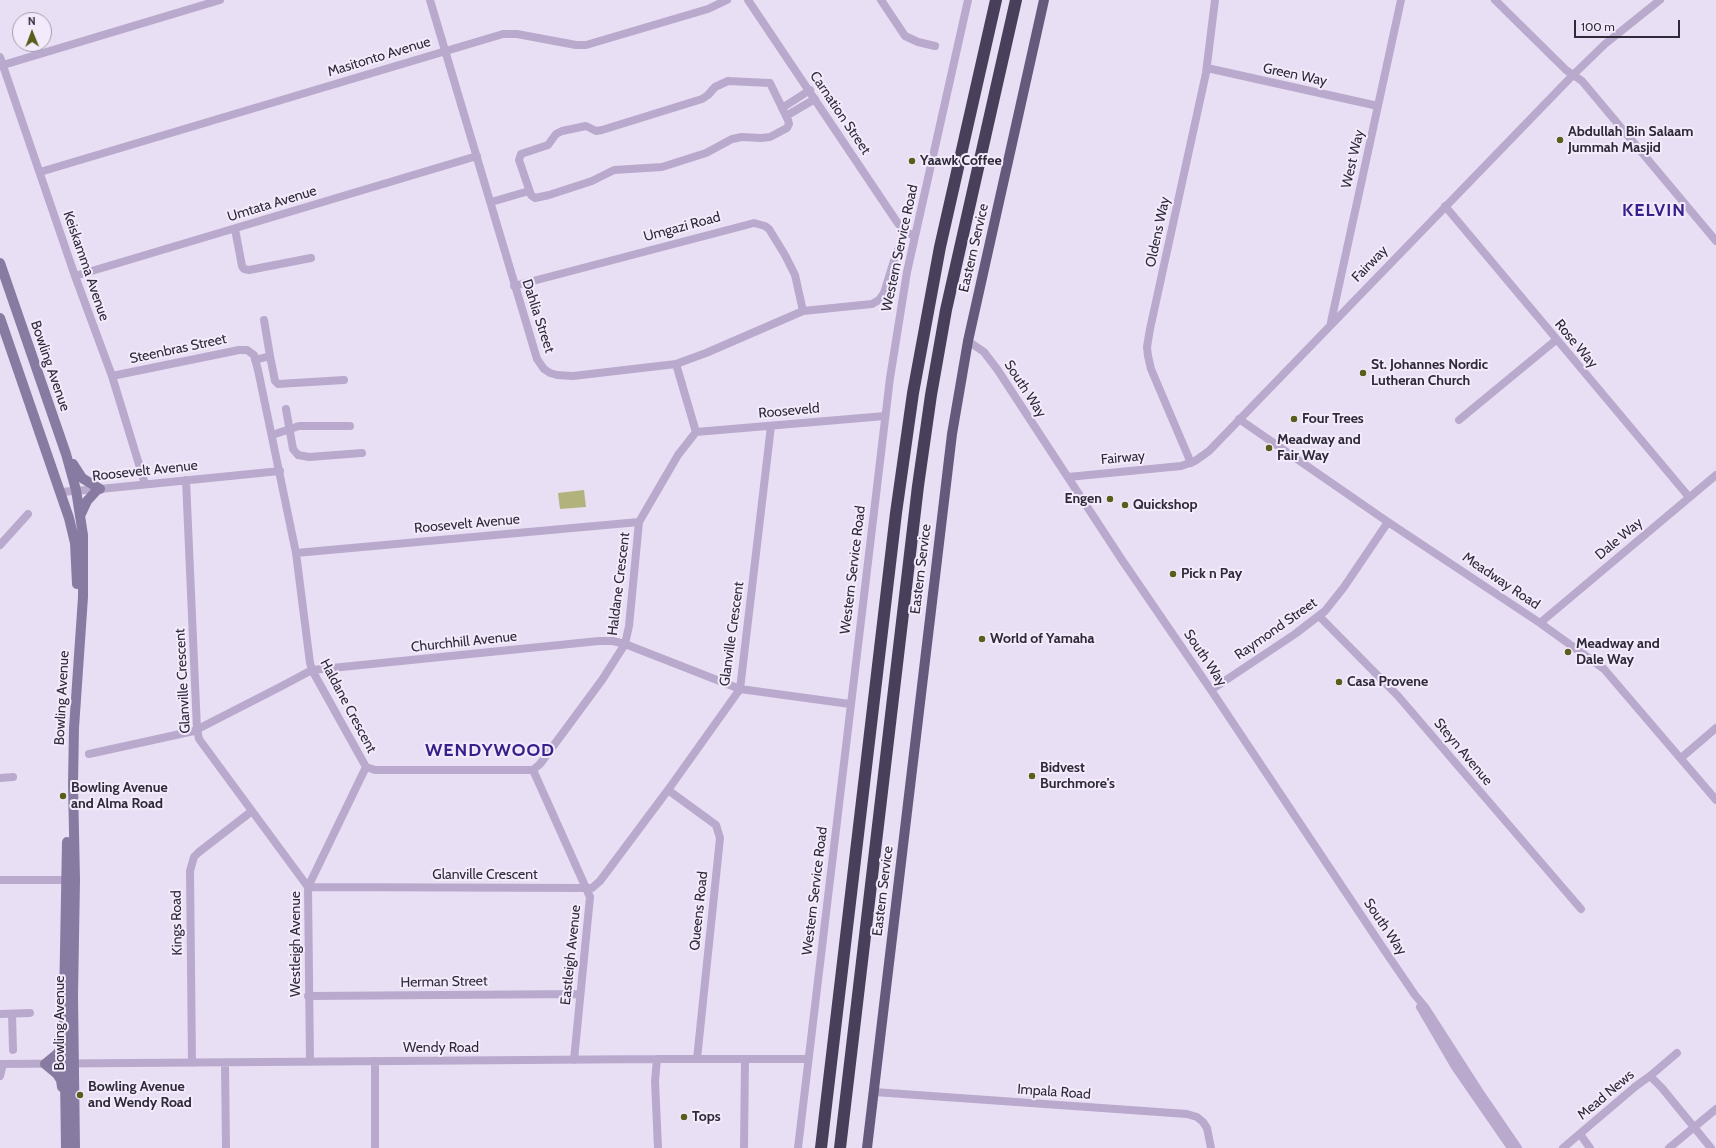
<!DOCTYPE html>
<style>
body{margin:0}
#map{position:relative;width:1716px;height:1148px;overflow:hidden;background:#e9dff4;font-family:Cabin,sans-serif}
canvas{display:block}
.north{position:absolute;left:12px;top:12px;width:40px;height:40px;box-sizing:border-box;background:#f3ebfb;border:1px solid #a49eae;border-radius:50%;rotate:359deg;font-size:11px;font-weight:700;line-height:16px;text-align:center;color:#2e2a3a}
.north::after{content:'';display:block;margin:auto;width:14px;height:18px;background:#5b5d1d;clip-path:polygon(50% 0,100% 100%,50% 72%,0 100%)}
.scale{position:absolute;left:1574px;top:20px;width:106px;height:18px;box-sizing:border-box;border:2px solid #2e2a3a;border-top:0;padding-left:5px;font-size:12px;line-height:14px;white-space:nowrap;color:#2e2a3a;-webkit-text-stroke:3px #f3ebfb;paint-order:stroke}
</style>
<div id="map">
<canvas width="1716" height="1148"></canvas>
<div class="north">N</div>
<div class="scale">100 m</div>
</div>
<script>
const g = document.querySelector('canvas').getContext('2d');
g.lineJoin = 'round';
function paint(path, color) { g.fillStyle = color; g.fill(path, 'evenodd'); }
const toPath = rows => new Path2D(rows.map(r => 'M' + r).join(''));
function strokePath(path, color, width, dash) { g.strokeStyle = color; g.lineWidth = width; g.lineCap = dash ? 'butt' : 'round'; g.setLineDash(dash || []); g.stroke(path); }
function drawText(font, color, halo, rows, align = 'center') {
  g.font = font + ' Cabin,sans-serif'; g.lineWidth = 4; g.setLineDash([]); g.textBaseline = 'middle'; g.strokeStyle = halo; g.fillStyle = color; for (const [text, x, y, turn = 0] of rows) {
    g.save(); g.translate(x, y); g.rotate((+turn || 0) * Math.PI / 180); g.textAlign = isNaN(turn) ? turn : align; if (halo) g.strokeText(text, 0, 0); g.fillText(text, 0, 0); g.restore();
  }
}
const water = toPath([
 [584,490,586,507,560,509,558,493]
]);
const minor = toPath([
 [430,0,537,359,544,369,550,373,557,375,573,376,676,364,706,353,803,311,872,304,879,300,884,293,897,251],
 [748,0,897,222,905,232,915,236],
 [881,0,905,36,918,42,935,46],
 [1495,0,1566,70,1582,81,1716,241],
 [0,57,75,276,112,376,145,484],
 [0,66,220,0],
 [1207,68,1378,106],
 [728,81,770,83,788,120,789,124,787,128,770,137,761,138,742,137,732,139,706,153,662,167,614,170,592,181,549,195,535,198,531,195,519,160,521,154,548,145,556,134,562,131,586,126,596,131,602,130,702,99,708,95,715,87,728,81],
 [782,108,810,90],
 [786,116,815,99],
 [40,172,503,34,517,34,576,45,586,45,708,9,727,0],
 [491,202,529,191],
 [1445,206,1689,497],
 [235,229,242,266,244,269,249,270,311,258],
 [75,276,477,156],
 [514,286,754,223,765,226,769,229,785,255,795,275,803,311],
 [1331,322,1401,0],
 [968,341,984,352,997,369,1122,560,1211,690,1383,948,1415,995,1425,1007,1479,1091,1518,1148],
 [270,356,275,381,278,384,344,380],
 [255,360,270,356,264,320],
 [676,364,696,432],
 [112,376,239,350,247,350,254,355,258,370,296,553,310,663,312,670,366,767,375,770,533,770,540,764,602,680,625,644,629,626,639,522,678,455,696,432],
 [286,409,293,449,298,455,309,457,362,453],
 [1239,419,1388,522,1540,623,1604,669,1716,800],
 [1459,420,1556,340],
 [696,432,885,416],
 [272,435,299,426,350,426],
 [1191,463,1151,369,1148,356,1147,347,1150,329,1206,73,1215,0],
 [1068,477,1181,466,1195,461,1209,451,1573,75,1605,44,1660,0],
 [186,480,197,729,199,739,308,887,587,888,592,888,600,881,668,790,740,689,771,426],
 [60,492,100,489,280,471],
 [0,545,28,514],
 [296,553,639,522],
 [1319,616,1398,696,1581,909],
 [1540,623,1716,475],
 [1211,690,1295,634,1325,611,1344,587,1388,522],
 [89,754,194,731,278,688,312,670,599,641,613,641,625,644,740,689,850,704],
 [1681,758,1716,728],
 [533,770,590,897,574,1060],
 [0,778,13,777],
 [668,790,716,825,720,838,697,1059],
 [0,880,71,880],
 [308,996,580,994],
 [1420,1007,1455,1067,1511,1148],
 [0,1014,30,1013],
 [12,1014,13,1050],
 [657,1059,655,1081,658,1148],
 [375,1061,375,1148],
 [310,1062,308,887,366,767],
 [192,1063,190,871,194,857,199,852,252,811],
 [225,1063,226,1148],
 [0,1064,657,1059,808,1059],
 [0,1076,3,1064],
 [1650,1076,1677,1053],
 [874,1092,1187,1114,1197,1117,1203,1122,1207,1128,1211,1148],
 [1580,1134,1590,1148],
 [744,1148,745,1059],
 [798,1148,890,378,907,272,968,0],
 [1563,1148,1636,1086,1650,1076,1662,1088,1711,1148],
 [1669,1148,1716,1109]
]);
const secondary = toPath([
 [0,263,66,454,76,490,83,535,83,597,74,728,73,784,75,880,73,996,75,1148],
 [0,318,69,518,75,543,77,584],
 [73,464,82,478,100,489],
 [81,514,87,501,97,490],
 [62,1087,61,1080,57,1074,45,1064,57,1054,64,1045],
 [66,1148,64,1004,67,842]
]);
const primary = toPath([
 [867,1148,952,434,968,341,1044,0]
]);
const motorway = toPath([
 [821,1148,896,513,913,393,940,247,996,0],
 [840,1148,918,486,931,395,946,310,1016,0]
]);
const markers = [
 [1560,140,4,"#5b5d1d"],
 [912,161,4,"#5b5d1d"],
 [1363,373,4,"#5b5d1d"],
 [1294,419,4,"#5b5d1d"],
 [1269,448,4,"#5b5d1d"],
 [1110,499,4,"#5b5d1d"],
 [1125,505,4,"#5b5d1d"],
 [1173,574,4,"#5b5d1d"],
 [982,639,4,"#5b5d1d"],
 [1568,652,4,"#5b5d1d"],
 [1339,682,4,"#5b5d1d"],
 [1032,776,4,"#5b5d1d"],
 [63,796,4,"#5b5d1d"],
 [80,1095,4,"#5b5d1d"],
 [684,1117,4,"#5b5d1d"]
];
const streetNames = [
 ["Masitonto Avenue",379,57,-17],
 ["Green Way",1295,75,12],
 ["Carnation Street",840,113,56],
 ["West Way",1353,159,-77],
 ["Umtata Avenue",272,204,-17],
 ["Umgazi Road",682,227,-15],
 ["Oldens Way",1158,232,-78],
 ["Western Service Road",900,248,-78],
 ["Eastern Service",974,248,-77],
 ["Fairway",1370,264,-46],
 ["Keiskamma Avenue",86,266,71],
 ["Dahlia Street",538,316,72],
 ["Rose Way",1576,344,50],
 ["Steenbras Street",178,349,-12],
 ["Bowling Avenue",50,366,71],
 ["South Way",1025,389,57],
 ["Rooseveld",789,411,-5],
 ["Fairway",1123,458,-5],
 ["Roosevelt Avenue",145,471,-6],
 ["Roosevelt Avenue",467,524,-5],
 ["Dale Way",1619,539,-40],
 ["Eastern Service",921,569,-83],
 ["Western Service Road",853,570,-83],
 ["Meadway Road",1501,581,34],
 ["Haldane Crescent",619,584,-83],
 ["Raymond Street",1276,629,-35],
 ["Glanville Crescent",732,634,-82],
 ["Churchhill Avenue",464,642,-6],
 ["South Way",1205,658,56],
 ["Glanville Crescent",183,681,-93],
 ["Bowling Avenue",62,698,-87],
 ["Haldane Crescent",348,706,62],
 ["Steyn Avenue",1463,752,50],
 ["Glanville Crescent",485,875],
 ["Western Service Road",815,891,-83],
 ["Eastern Service",883,891,-83],
 ["Queens Road",699,911,-84],
 ["Kings Road",177,923,-91],
 ["South Way",1385,927,56],
 ["Westleigh Avenue",296,944,-90],
 ["Eastleigh Avenue",571,955,-84],
 ["Herman Street",444,982,-1],
 ["Bowling Avenue",60,1023,-90],
 ["Wendy Road",441,1048],
 ["Impala Road",1054,1092,4],
 ["Mead News",1606,1095,-40]
];
const poiNames = [
 ["Abdullah Bin Salaam",1568,132],
 ["Jummah Masjid",1568,148],
 ["Yaawk Coffee",920,161],
 ["St. Johannes Nordic",1371,365],
 ["Lutheran Church",1371,381],
 ["Four Trees",1302,419],
 ["Meadway and",1277,440],
 ["Fair Way",1277,456],
 ["Engen",1102,499,"right"],
 ["Quickshop",1133,505],
 ["Pick n Pay",1181,574],
 ["World of Yamaha",990,639],
 ["Meadway and",1576,644],
 ["Dale Way",1576,660],
 ["Casa Provene",1347,682],
 ["Bidvest",1040,768],
 ["Burchmore's",1040,784],
 ["Bowling Avenue",71,788],
 ["and Alma Road",71,804],
 ["Bowling Avenue",88,1087],
 ["and Wendy Road",88,1103],
 ["Tops",692,1117]
];
const districtNames = [
 ["KELVIN",1654,211],
 ["WENDYWOOD",490,751]
];
paint(water, '#b1b27c');
strokePath(minor, '#b9aacd', 8);
strokePath(secondary, '#887ba1', 10);
strokePath(primary, '#655a7c', 10);
strokePath(motorway, '#48405b', 12);
for (const [x, y, r, color] of markers) { const dot = new Path2D(); dot.arc(x, y, r, 0, 2 * Math.PI); g.fillStyle = color; g.fill(dot); strokePath(dot, '#f3ebfb', 1.5); }
drawText('14px', '#2e2a3a', '#f3ebfb', streetNames);
drawText('bold 14px', '#2e2a3a', '#f3ebfb', poiNames, 'left');
g.letterSpacing = '1px';
drawText('bold 18px', '#371f8c', '#f3ebfb', districtNames);
g.letterSpacing = '0px';
</script>
